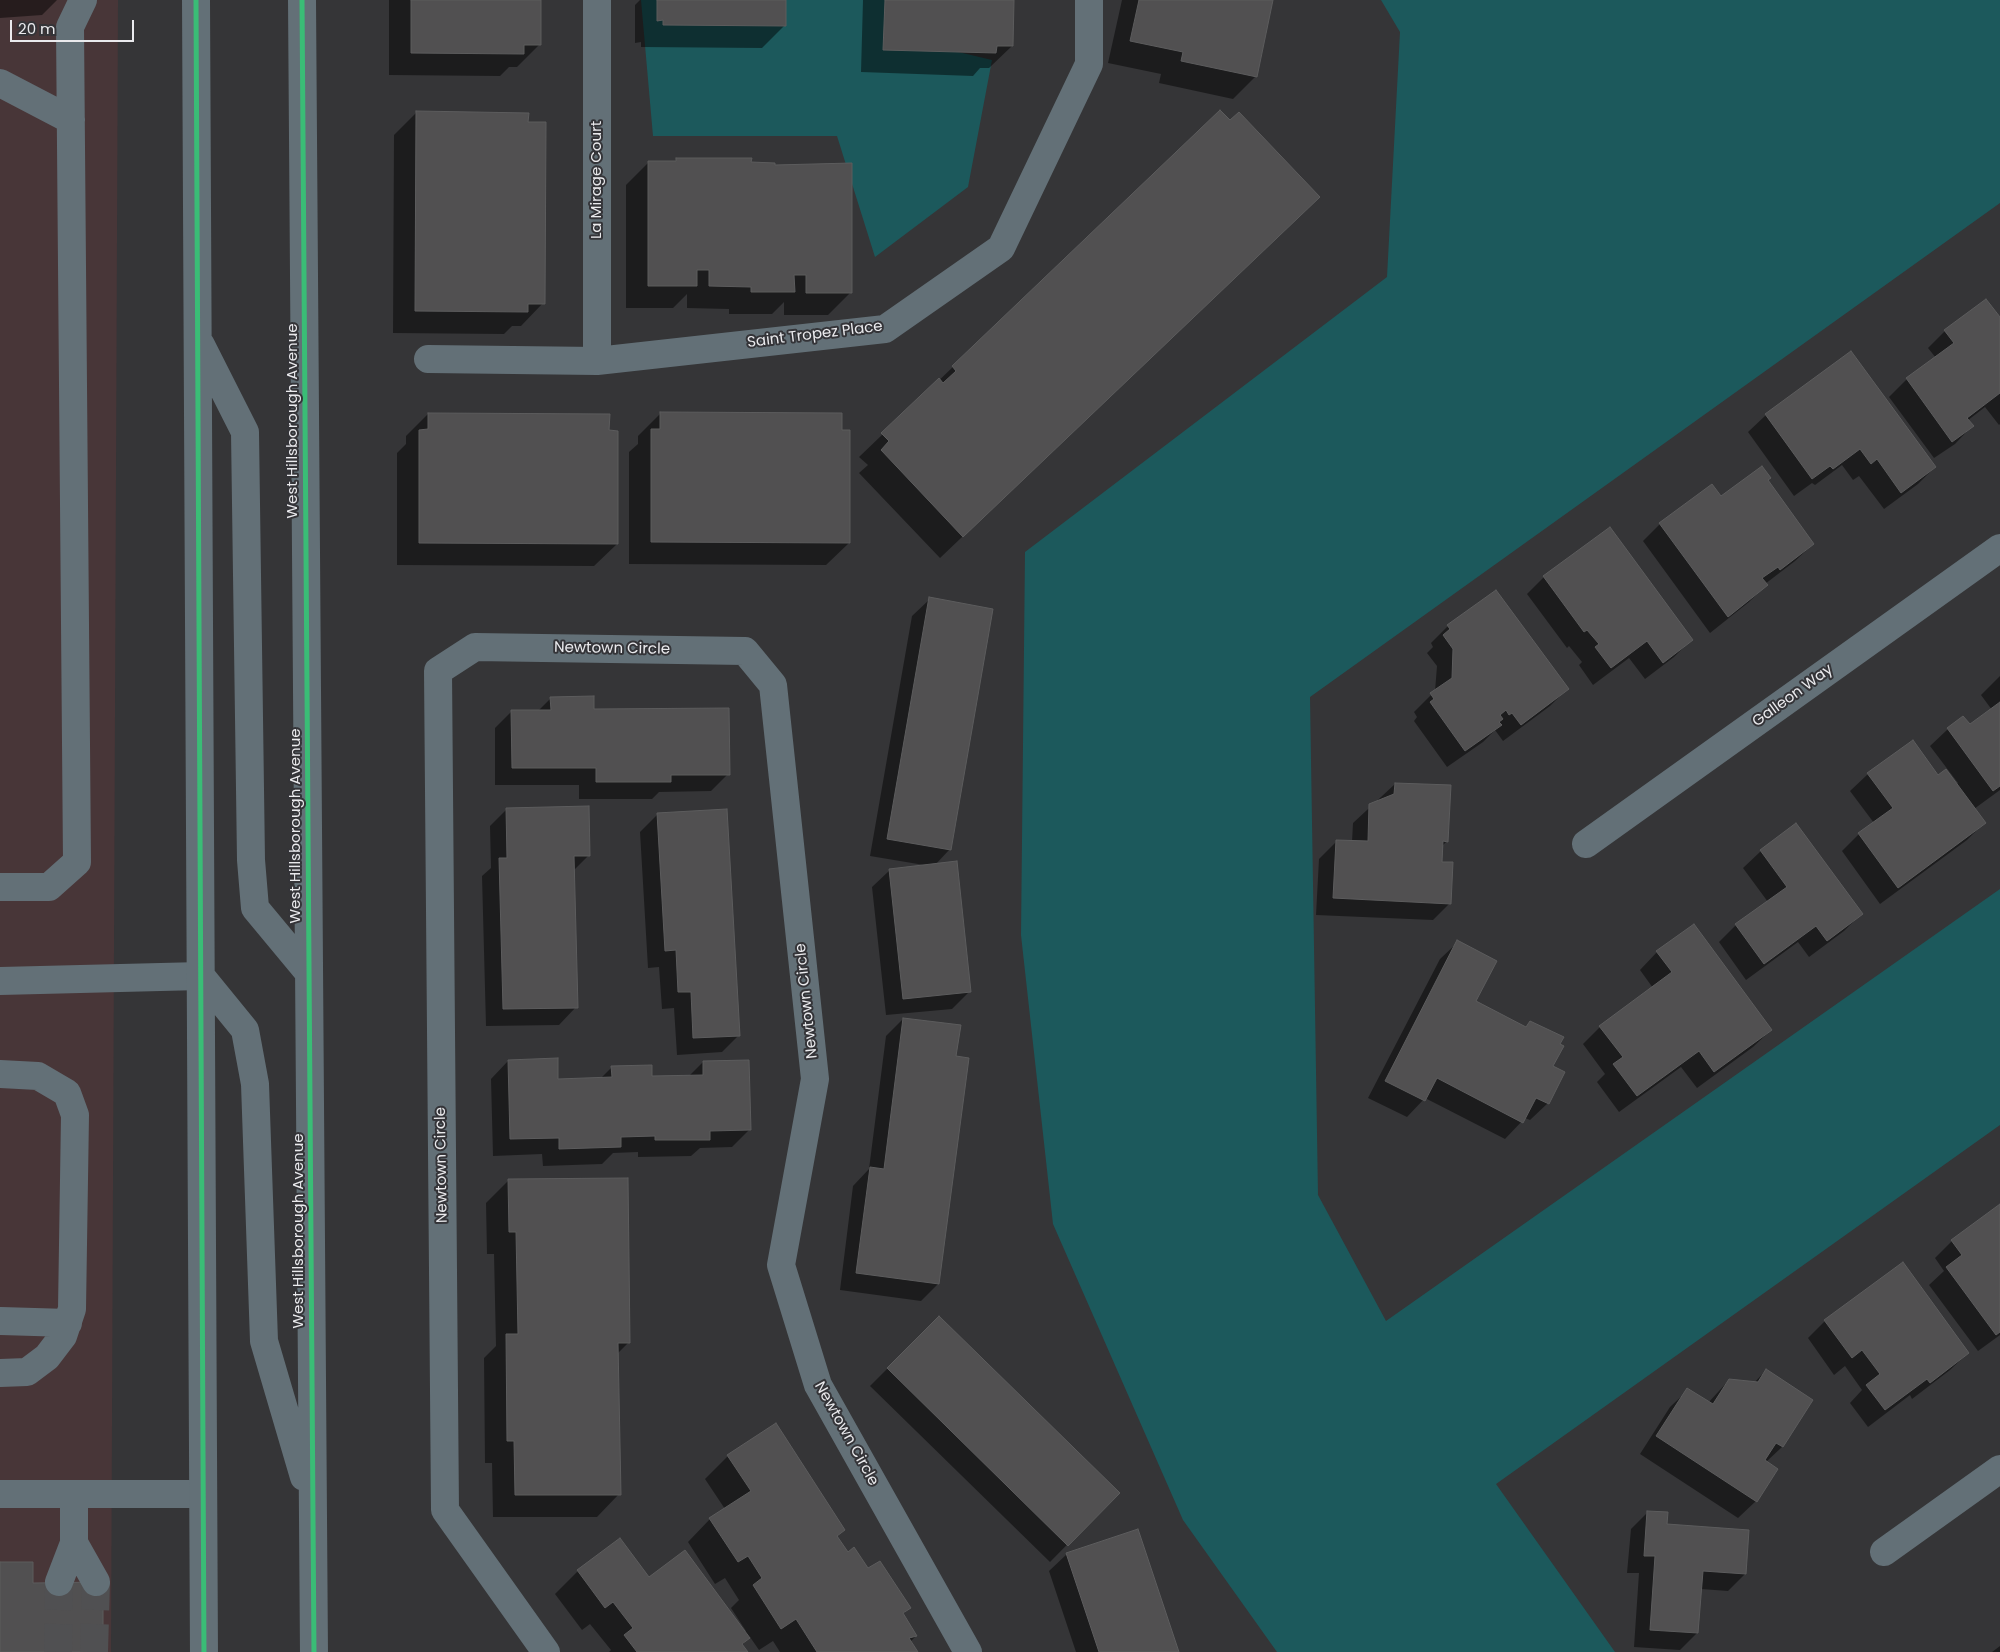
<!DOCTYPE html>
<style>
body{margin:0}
#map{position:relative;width:2000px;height:1652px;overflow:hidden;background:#353537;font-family:Poppins,sans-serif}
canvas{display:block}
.scale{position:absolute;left:10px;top:20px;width:124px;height:22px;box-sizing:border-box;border:2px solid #eaeaed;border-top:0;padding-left:6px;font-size:15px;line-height:18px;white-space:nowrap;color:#eaeaed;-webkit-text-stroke:4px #343438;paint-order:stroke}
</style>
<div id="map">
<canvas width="2000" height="1652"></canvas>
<div class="scale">20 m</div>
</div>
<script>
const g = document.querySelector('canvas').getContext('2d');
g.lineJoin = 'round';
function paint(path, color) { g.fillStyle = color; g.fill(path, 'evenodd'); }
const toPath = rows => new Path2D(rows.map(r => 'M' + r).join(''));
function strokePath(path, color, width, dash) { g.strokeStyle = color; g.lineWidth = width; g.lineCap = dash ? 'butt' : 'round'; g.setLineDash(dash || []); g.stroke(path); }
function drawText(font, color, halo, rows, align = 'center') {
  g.font = font + ' Poppins,sans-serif'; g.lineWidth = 4; g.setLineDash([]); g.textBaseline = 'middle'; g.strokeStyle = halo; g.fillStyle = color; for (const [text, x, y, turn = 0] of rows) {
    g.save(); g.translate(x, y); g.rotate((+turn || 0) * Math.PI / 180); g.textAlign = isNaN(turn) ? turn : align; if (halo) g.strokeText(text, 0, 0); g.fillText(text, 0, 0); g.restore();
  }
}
const commercial = toPath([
 [0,0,118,0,111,1652,0,1652]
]);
const water = toPath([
 [641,0,658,0,781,26,783,0,897,0,895,37,992,60,968,187,875,257,837,136,653,136],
 [1381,0,2000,0,2000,203,1310,697,1318,1195,1386,1321,2000,889,2000,1125,1496,1484,1615,1652,1277,1652,1183,1520,1053,1224,1021,935,1025,552,1387,277,1400,32]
]);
const shadow = toPath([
 [0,0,57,0,42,15,0,18],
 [389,0,540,0,539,45,517,67,509,67,500,76,389,75],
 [640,0,785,0,784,26,762,48,641,47,641,42,635,43,635,5],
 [863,0,1013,0,1012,46,989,68,980,68,973,76,861,72],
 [1122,0,1272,0,1255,77,1233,99,1159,83,1161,74,1108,63],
 [1220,111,1296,219,940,558,859,473,868,465,859,457],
 [416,113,527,123,543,303,521,326,512,326,504,334,393,333,394,135],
 [677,159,750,164,851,292,828,315,784,315,784,302,772,314,729,314,729,309,687,308,687,294,673,308,626,308,626,185,649,162,674,162],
 [2000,319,2000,424,1999,425,1985,407,1967,421,1972,426,1955,444,1934,458,1889,397,1907,379,1936,358,1928,348,1945,331],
 [1851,352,1935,467,1918,484,1884,509,1859,476,1853,480,1842,465,1815,485,1812,483,1794,496,1748,432,1766,415],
 [661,413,849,543,826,565,629,564,629,452,638,444,638,436],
 [428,414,608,432,617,544,594,566,397,565,397,453,406,444,406,436],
 [1767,480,1813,544,1795,561,1765,584,1766,585,1749,602,1710,633,1643,541,1660,524],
 [1544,577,1691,640,1674,657,1645,679,1629,658,1593,685,1579,665,1582,662,1569,646,1567,648,1527,594],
 [930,599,950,849,935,865,970,991,952,1009,886,1015,872,887,890,870,924,865,870,856,912,616],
 [1448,626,1567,689,1550,706,1503,741,1495,730,1483,742,1447,767,1414,721,1417,717,1414,712,1435,691,1437,666,1427,653,1433,647,1431,643],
 [2000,676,2000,790,1974,809,1984,823,1967,840,1880,904,1842,851,1859,834,1874,823,1850,791,1868,774,1912,741,1938,776,1956,785,1958,783,1930,746,1948,729,1970,726,1992,710,1981,695],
 [551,698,593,710,728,774,711,791,659,792,652,799,579,799,579,785,495,785,495,728,512,711,538,711],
 [1395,784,1447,841,1441,847,1441,863,1450,903,1433,920,1316,915,1319,859,1336,842,1352,842,1353,823],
 [507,809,588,856,573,871,576,1007,559,1025,486,1026,482,876,491,868,490,826],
 [658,814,739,1035,722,1052,677,1055,674,1008,662,1009,659,967,648,968,640,832],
 [1796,825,1861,914,1844,931,1809,957,1798,942,1746,980,1719,942,1736,925,1768,902,1743,868,1761,851],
 [1458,942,1475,1002,1525,1028,1530,1022,1551,1067,1548,1103,1530,1120,1525,1118,1505,1139,1425,1098,1407,1117,1368,1098,1440,959],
 [1657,952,1771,1030,1753,1047,1697,1088,1681,1067,1619,1112,1597,1082,1605,1074,1583,1044,1600,1027,1653,988,1640,970],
 [903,1019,938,1284,921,1301,840,1290,853,1186,869,1169,886,1036],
 [508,1061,557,1080,600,1079,612,1067,651,1077,689,1076,703,1062,749,1130,732,1147,700,1148,691,1156,638,1157,638,1152,613,1153,602,1164,543,1166,542,1154,493,1156,491,1079],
 [509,1180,629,1342,617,1354,619,1494,597,1517,493,1517,492,1463,485,1463,484,1358,496,1346,494,1254,487,1254,486,1203],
 [2000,1205,2000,1335,1978,1351,1929,1285,1944,1271,1935,1258,1952,1241],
 [1902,1264,1968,1353,1950,1370,1912,1399,1910,1395,1868,1427,1850,1403,1862,1390,1845,1366,1834,1375,1808,1338,1825,1321],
 [939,1317,1118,1493,1050,1562,870,1386],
 [1766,1370,1812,1400,1782,1447,1766,1462,1756,1501,1738,1518,1640,1454,1670,1407,1688,1390,1708,1403,1729,1380,1754,1383],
 [775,1425,844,1530,836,1537,847,1553,909,1608,902,1615,916,1636,910,1642,916,1652,780,1652,773,1641,759,1650,750,1637,742,1645,747,1652,609,1652,611,1650,590,1624,582,1630,555,1594,578,1571,619,1540,648,1579,744,1632,746,1631,731,1608,739,1600,725,1578,715,1584,688,1542,710,1519,725,1509,705,1479,728,1456],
 [1648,1512,1666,1525,1748,1531,1745,1574,1728,1591,1701,1589,1697,1633,1680,1650,1634,1647,1639,1573,1627,1573,1631,1529],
 [1067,1554,1177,1652,1076,1652,1049,1571],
 [2000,1646,2000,1652,1992,1652]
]);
const building = toPath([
 [411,0,541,0,541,45,524,45,524,54,411,53,411,0],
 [657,0,786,0,786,26,663,25,663,20,657,21,657,0],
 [885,0,1014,0,1013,46,997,46,996,53,883,50,885,0],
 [1139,0,1273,0,1257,77,1181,61,1183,52,1130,41,1139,0],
 [1220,110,1230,120,1239,112,1320,197,963,537,881,450,889,441,881,433,939,378,943,383,956,371,952,366,1220,110],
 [416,111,529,113,528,122,546,122,545,304,528,304,528,312,415,311,416,111],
 [676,158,752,158,751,162,775,163,775,165,852,163,852,293,806,293,806,275,794,275,795,292,751,292,751,287,709,286,709,270,697,270,697,286,648,286,648,161,676,161,676,158],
 [1986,299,2000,317,2000,393,1967,418,1974,426,1952,442,1906,378,1954,343,1944,330,1986,299],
 [1851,351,1936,467,1901,493,1877,459,1871,464,1860,449,1833,469,1830,466,1812,479,1765,414,1851,351],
 [660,412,842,413,842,430,850,430,850,543,651,542,651,429,660,429,660,412],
 [428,413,610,414,609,430,618,431,618,544,419,543,419,430,428,429,428,413],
 [1762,466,1771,478,1768,480,1814,544,1780,570,1778,567,1762,578,1768,585,1728,617,1659,523,1712,484,1721,496,1762,466],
 [1610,527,1693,640,1663,663,1647,641,1611,668,1595,647,1599,644,1587,630,1584,632,1543,576,1610,527],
 [1496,590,1569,689,1521,725,1512,713,1509,715,1506,710,1500,715,1503,719,1499,722,1502,725,1465,751,1430,702,1434,699,1430,693,1452,678,1453,649,1443,635,1450,629,1447,625,1496,590],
 [929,597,993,609,951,850,887,839,929,597],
 [594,696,594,709,729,708,730,775,671,775,671,782,596,782,596,768,512,768,511,710,551,710,550,697,594,696],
 [2000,702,2000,786,1993,791,1947,728,1963,716,1970,724,2000,702],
 [1913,740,1938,775,1946,769,1986,823,1898,888,1858,833,1893,808,1867,773,1913,740],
 [1395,783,1451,785,1448,842,1443,841,1442,862,1453,862,1451,904,1333,898,1336,840,1368,841,1369,804,1394,794,1395,783],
 [589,806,590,856,574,856,578,1008,503,1009,499,858,507,858,506,808,589,806],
 [727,809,740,1036,693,1038,691,992,678,992,676,950,665,951,657,813,727,809],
 [1796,823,1863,914,1827,941,1816,926,1764,964,1735,924,1787,887,1760,850,1796,823],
 [957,861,971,992,903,999,889,869,957,861],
 [1694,924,1772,1030,1714,1072,1699,1051,1637,1096,1613,1064,1623,1057,1599,1026,1672,972,1656,951,1694,924],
 [1457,940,1497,961,1476,1001,1526,1027,1530,1021,1564,1037,1560,1044,1564,1046,1553,1066,1565,1072,1549,1104,1536,1098,1523,1123,1437,1078,1425,1101,1385,1081,1457,940],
 [903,1018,961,1025,956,1056,969,1058,939,1284,856,1273,870,1167,884,1169,903,1018],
 [558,1058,558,1079,612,1077,611,1066,652,1065,652,1076,703,1075,703,1061,749,1060,751,1130,710,1131,710,1140,655,1140,655,1136,621,1137,621,1147,559,1149,559,1138,510,1139,508,1060,558,1058],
 [628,1178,630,1343,618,1343,621,1495,515,1495,514,1441,507,1441,506,1334,518,1334,516,1232,509,1232,508,1179,628,1178],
 [2000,1204,2000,1332,1996,1335,1946,1267,1962,1255,1951,1240,2000,1204],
 [1903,1262,1969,1353,1930,1383,1927,1379,1885,1410,1866,1385,1880,1374,1862,1350,1852,1358,1824,1320,1903,1262],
 [939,1316,1120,1493,1068,1546,887,1368,939,1316],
 [1766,1369,1813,1400,1783,1447,1776,1443,1765,1460,1778,1469,1757,1502,1656,1436,1687,1388,1713,1404,1729,1379,1758,1382,1766,1369],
 [776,1423,845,1530,837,1536,848,1552,854,1547,868,1568,880,1561,911,1608,903,1613,917,1636,909,1638,918,1652,817,1652,796,1619,781,1629,753,1585,762,1578,748,1556,738,1562,709,1518,751,1491,727,1455,776,1423],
 [1647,1511,1668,1512,1667,1524,1749,1530,1746,1574,1703,1571,1698,1633,1650,1630,1655,1556,1644,1556,1647,1511],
 [1138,1529,1179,1652,1099,1652,1066,1553,1138,1529],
 [620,1538,649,1577,685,1550,750,1638,742,1644,748,1652,637,1652,624,1635,633,1628,613,1602,605,1608,577,1570,620,1538],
 [0,1562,33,1562,33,1583,103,1582,103,1652,0,1652,0,1562]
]);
const minorTunnel = toPath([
 [58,1652,59,1582],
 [94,1652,96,1582]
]);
const minor = toPath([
 [597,0,597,361],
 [0,83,71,120],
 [428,359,597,361,885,329,1001,248,1089,64,1089,0],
 [1586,844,2000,548],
 [0,887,49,887,77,862,70,27,83,0],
 [0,981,201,976],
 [0,1074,38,1076,67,1093,75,1115,72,1309,63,1336,47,1357,27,1372,0,1373],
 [1,1321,68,1323],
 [0,1494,74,1494],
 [74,1543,96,1582],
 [1884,1552,2000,1469],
 [59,1582,74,1543,74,1494,203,1494],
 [546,1652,445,1510,438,671,475,647,745,651,773,685,815,1079,781,1265,818,1385,968,1652]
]);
const major = toPath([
 [196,0,204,1652],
 [302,0,314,1652],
 [201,345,245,432,251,860,255,908,309,973],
 [201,976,245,1030,255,1084,264,1341,304,1477]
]);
const cycleway = toPath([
 [196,0,204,1652],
 [302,0,314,1652]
]);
const streetNames = [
 ["La Mirage Court",597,180,-90],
 ["Saint Tropez Place",815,335,-7],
 ["West Hillsborough Avenue",293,421,-90],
 ["Newtown Circle",612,649,1],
 ["Galleon Way",1793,696,-36],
 ["West Hillsborough Avenue",296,826,-90],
 ["Newtown Circle",807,1001,-96],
 ["Newtown Circle",442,1165,-91],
 ["West Hillsborough Avenue",299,1231,-90],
 ["Newtown Circle",846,1434,61]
];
paint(commercial, '#483638');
paint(water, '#1c595c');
paint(shadow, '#0007');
paint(building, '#515051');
strokePath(building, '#5c5c5d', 1);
strokePath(minorTunnel, '#505052', 28, [28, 14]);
strokePath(minor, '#637077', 28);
strokePath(major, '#637077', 28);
strokePath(cycleway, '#3abd76', 5);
drawText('15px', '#eaeaed', '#343438', streetNames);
</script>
